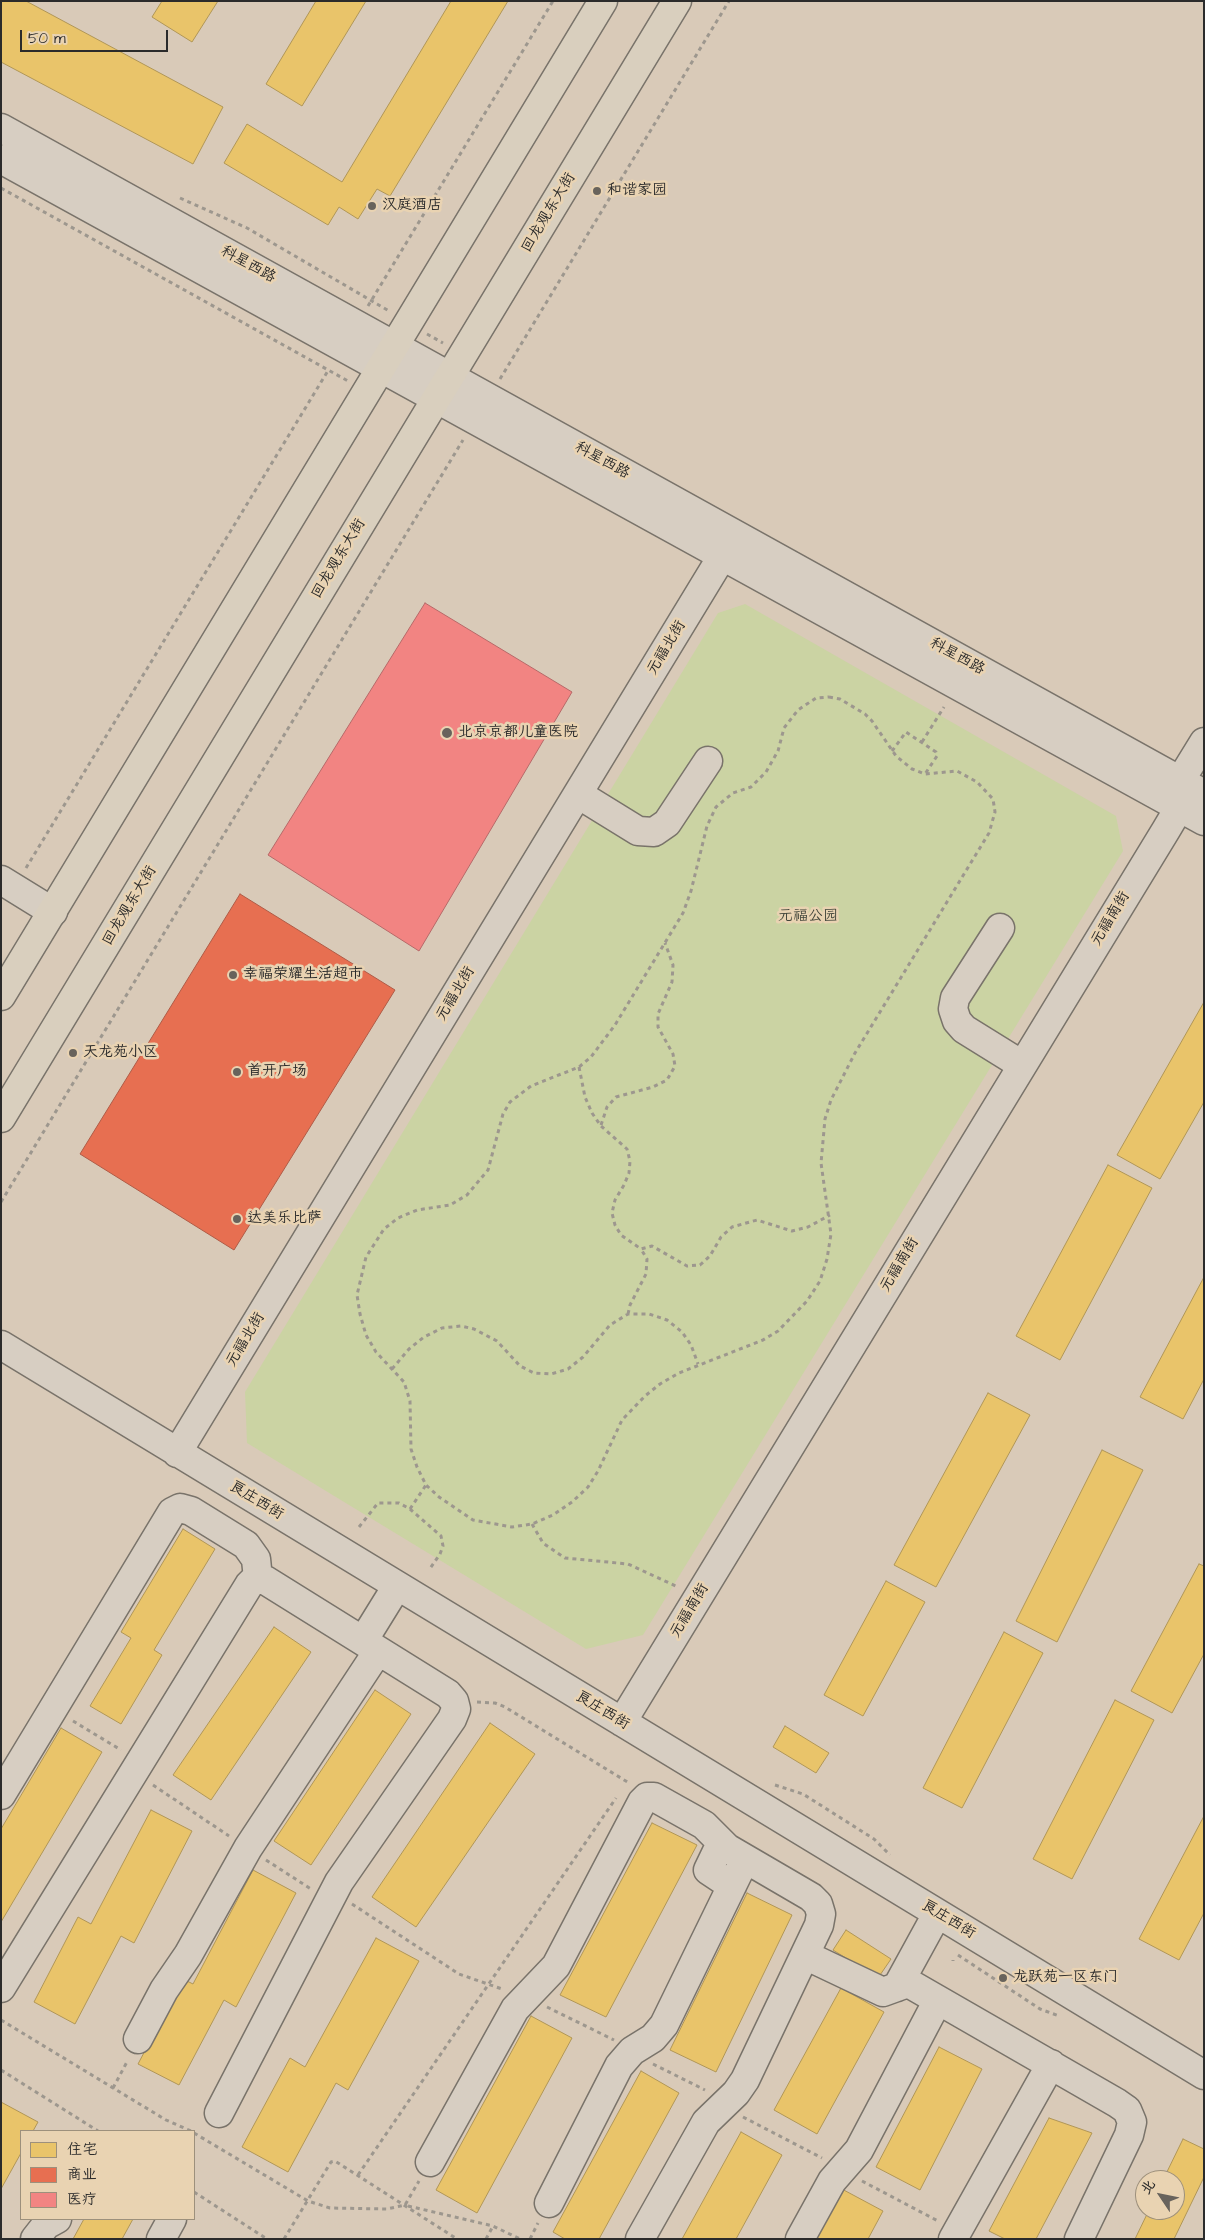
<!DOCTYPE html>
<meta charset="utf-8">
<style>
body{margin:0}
#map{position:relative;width:1205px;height:2240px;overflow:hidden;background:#d9cab8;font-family:"Architects Daughter","LXGW WenKai TC",sans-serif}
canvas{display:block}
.frame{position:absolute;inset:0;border:2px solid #2b2b2b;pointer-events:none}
.legend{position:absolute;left:20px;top:2130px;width:175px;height:90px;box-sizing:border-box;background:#e9d3b2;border:1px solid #9d907c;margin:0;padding:6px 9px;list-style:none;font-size:15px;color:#2b2b2b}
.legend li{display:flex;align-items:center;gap:10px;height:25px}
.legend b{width:25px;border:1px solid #9d907c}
.north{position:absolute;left:1135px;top:2170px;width:50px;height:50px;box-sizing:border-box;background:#e9d3b2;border:1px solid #9d907c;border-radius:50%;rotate:304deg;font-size:14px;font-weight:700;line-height:20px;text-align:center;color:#2b2b2b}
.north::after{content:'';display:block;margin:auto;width:18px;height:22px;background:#68635c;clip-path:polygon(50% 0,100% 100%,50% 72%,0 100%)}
.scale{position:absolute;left:20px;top:30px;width:148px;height:22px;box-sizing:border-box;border:2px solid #2b2b2b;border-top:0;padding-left:6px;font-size:15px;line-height:18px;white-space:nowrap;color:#2b2b2b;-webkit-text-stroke:4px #e9d3b2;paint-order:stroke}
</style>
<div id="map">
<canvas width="1205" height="2240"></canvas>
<div class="frame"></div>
<ul class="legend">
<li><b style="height:14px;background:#e9c46a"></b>住宅</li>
<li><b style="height:14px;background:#e76f51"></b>商业</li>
<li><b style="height:14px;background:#f28482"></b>医疗</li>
</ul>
<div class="north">北</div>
<div class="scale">50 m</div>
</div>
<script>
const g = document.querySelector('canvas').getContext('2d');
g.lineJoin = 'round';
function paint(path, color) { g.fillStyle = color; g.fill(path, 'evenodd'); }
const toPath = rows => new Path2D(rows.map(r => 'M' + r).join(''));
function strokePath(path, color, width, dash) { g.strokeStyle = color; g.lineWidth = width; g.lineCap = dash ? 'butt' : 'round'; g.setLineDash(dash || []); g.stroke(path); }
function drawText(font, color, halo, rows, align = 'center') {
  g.font = font + ' "Architects Daughter","LXGW WenKai TC",sans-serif'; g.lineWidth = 5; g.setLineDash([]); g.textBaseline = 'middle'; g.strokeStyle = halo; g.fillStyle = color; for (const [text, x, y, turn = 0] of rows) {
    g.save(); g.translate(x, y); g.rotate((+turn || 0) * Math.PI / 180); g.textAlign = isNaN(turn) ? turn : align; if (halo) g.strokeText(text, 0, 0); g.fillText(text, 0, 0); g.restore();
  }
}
const green = toPath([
 [745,604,1116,816,1123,851,643,1635,586,1649,247,1443,245,1392,718,613]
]);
const homes = toPath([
 [1,1,26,1,223,107,193,164,1,62,1,1],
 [162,1,218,1,192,42,152,17,162,1],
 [316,1,366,1,302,106,266,84,316,1],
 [451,1,508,1,390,196,377,189,358,219,339,207,328,225,224,163,247,124,342,182,451,1],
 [1204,1002,1204,1102,1160,1179,1117,1155,1204,1002],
 [1108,1165,1152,1188,1060,1360,1016,1336,1108,1165],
 [1204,1277,1204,1379,1183,1419,1140,1397,1204,1277],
 [988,1393,1030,1415,936,1587,894,1565,988,1393],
 [1102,1450,1143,1470,1057,1642,1016,1621,1102,1450],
 [183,1529,215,1549,154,1650,162,1655,121,1724,90,1706,131,1638,121,1632,183,1529],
 [1199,1564,1204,1566,1204,1654,1172,1713,1131,1691,1199,1564],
 [886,1581,925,1602,863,1716,824,1695,886,1581],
 [274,1627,311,1652,211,1800,173,1775,274,1627],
 [1004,1632,1043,1653,962,1808,923,1788,1004,1632],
 [375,1690,411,1714,311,1865,274,1841,375,1690],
 [1115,1700,1154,1720,1072,1879,1033,1859,1115,1700],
 [490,1723,535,1754,416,1927,372,1897,490,1723],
 [785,1726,829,1753,816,1773,773,1747,785,1726],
 [61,1728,102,1752,1,1922,1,1829,61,1728],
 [151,1810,192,1831,134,1943,121,1936,75,2024,34,2002,78,1917,91,1924,151,1810],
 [1204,1816,1204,1913,1179,1960,1139,1939,1204,1816],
 [652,1823,697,1845,606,2017,560,1995,652,1823],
 [253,1870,296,1893,236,2007,224,2000,179,2085,138,2064,183,1979,193,1984,253,1870],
 [747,1893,792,1915,716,2072,670,2050,747,1893],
 [846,1930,891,1959,878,1978,833,1950,846,1930],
 [376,1938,419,1961,348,2090,336,2083,288,2172,242,2147,290,2058,305,2067,376,1938],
 [841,1988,884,2012,817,2134,774,2110,841,1988],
 [531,2016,572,2038,477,2213,436,2190,531,2016],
 [939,2047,982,2069,920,2190,876,2167,939,2047],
 [641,2071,679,2093,599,2239,565,2239,553,2232,641,2071],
 [1,2102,38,2122,33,2131,21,2131,21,2153,1,2189,1,2102],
 [1049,2118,1092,2133,1036,2239,1005,2239,989,2231,1049,2118],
 [741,2132,782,2155,736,2239,682,2239,741,2132],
 [1183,2139,1204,2149,1204,2177,1174,2239,1135,2239,1149,2210,1175,2210,1175,2180,1163,2180,1183,2139],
 [840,2188,883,2211,868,2239,814,2239,840,2188],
 [84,2219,133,2219,122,2239,73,2239,84,2219]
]);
const shops = toPath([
 [240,894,395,990,234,1250,80,1154,240,894]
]);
const health = toPath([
 [425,603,572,692,419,951,268,855,425,603]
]);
const path = toPath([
 [1,188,348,381],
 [180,198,247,228,389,311],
 [368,306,553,1],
 [427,334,443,343],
 [500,379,729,1],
 [829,697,840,699,865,714,872,721,896,756,912,769,925,774,957,771,977,782,993,799,995,812,989,833,855,1053,831,1100,825,1119,821,1163,831,1234,827,1259,820,1281,807,1301,778,1331,763,1340,679,1373,660,1384,645,1396,622,1420,598,1471,588,1487,572,1502,553,1515,532,1524,512,1527,473,1520,439,1497,426,1485,417,1467,411,1449,410,1401,404,1382,376,1352,366,1335,360,1314,357,1295,366,1257,384,1229,398,1218,417,1210,450,1205,467,1195,488,1170,503,1114,510,1102,531,1086,579,1067,591,1057,615,1025,683,913,691,891,707,826,716,807,733,793,751,787,766,772,778,751,784,728,798,710,816,698,829,697],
 [922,742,944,707],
 [892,751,906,732,936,752,937,756,925,774],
 [26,868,329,369],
 [579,1067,585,1097,592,1113,601,1126,627,1149,630,1161,629,1173,624,1185,615,1200,612,1213,615,1225,621,1235,641,1249,652,1246,687,1266,700,1265,710,1256,721,1237,732,1227,757,1220,792,1231,808,1227,830,1215],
 [601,1125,607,1107,616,1097,653,1087,667,1080,675,1066,673,1054,658,1027,658,1014,672,982,673,965,665,943],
 [1,1202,463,440],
 [628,1314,630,1305,646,1274,647,1259,641,1249],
 [392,1369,409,1349,424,1337,442,1328,461,1326,474,1329,497,1341,520,1366,534,1373,551,1374,568,1369,583,1357,610,1325,628,1314,649,1314,667,1320,682,1332,691,1345,698,1364],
 [410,1509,426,1485],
 [532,1524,543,1543,565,1558,628,1564,678,1587],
 [359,1527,378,1503,399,1503,410,1509,441,1536,443,1546,440,1554,429,1570],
 [477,1702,495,1703,505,1707,629,1783],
 [73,1721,121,1750],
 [153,1785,229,1836],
 [775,1785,803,1794,874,1839,890,1855],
 [266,1860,311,1889],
 [352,1904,459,1974,502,1989],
 [958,1955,1040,2009,1059,2016],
 [953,1961,953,1960],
 [547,2007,614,2040],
 [1,2020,166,2120,191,2131],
 [653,2064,705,2090],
 [1,2070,98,2131],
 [113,2088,128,2060],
 [743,2117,822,2158],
 [194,2133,308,2201,330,2208,387,2209,405,2205,419,2181],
 [358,2175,616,1798],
 [862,2181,938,2221],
 [194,2192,267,2239],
 [408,2206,493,2226,520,2239],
 [284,2239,331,2162,335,2161,457,2239],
 [486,2239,493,2226],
 [530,2239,538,2223]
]);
const minor = toPath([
 [1,128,1204,794],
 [1,159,1204,821],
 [578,794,638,831,654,832,667,823,708,761],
 [1179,799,1180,781,1204,742],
 [1,880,53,912],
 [1000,928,955,998,953,1009,957,1021,964,1029,1022,1065],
 [1,1345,1204,2075],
 [177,1453,732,540],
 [363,1641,397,1586],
 [622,1722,1166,830,1179,808,1194,798],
 [1,1795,172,1512,180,1508,191,1511,246,1545,256,1559,258,1579],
 [721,1843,708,1870,732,1886],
 [805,1955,883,1992,905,1984,912,1985,1117,2103,1127,2110,1132,2122,1129,2135,1079,2239],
 [897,1987,937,1914],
 [1,1988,249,1585,254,1580,265,1580,448,1694,454,1701,456,1709,452,1719,339,1882,219,2113],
 [138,2039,164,1990,188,1955,248,1848,378,1651],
 [430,2162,515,2009,556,1966,642,1802,647,1797,654,1797,704,1825,727,1848,811,1897,818,1904,821,1914,819,1925,745,2080,736,2093,706,2122,640,2239],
 [549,2203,619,2066,632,2051,653,2038,664,2025,745,1859],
 [35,2239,46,2225,57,2219],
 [161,2239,172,2219],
 [800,2239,832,2181,859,2150,938,2000],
 [953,2239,1051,2064]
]);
const major = toPath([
 [1,996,603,1],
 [1,1118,677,1]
]);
const markers = [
 [597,191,5,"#68635c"],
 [372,206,5,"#68635c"],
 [447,733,6,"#68635c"],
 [233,975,5,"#68635c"],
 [73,1053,5,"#68635c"],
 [237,1072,5,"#68635c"],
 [237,1219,5,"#68635c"],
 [1003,1978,5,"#68635c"]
];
const poiNames = [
 ["和谐家园",607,191],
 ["汉庭酒店",382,206],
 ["北京京都儿童医院",458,733],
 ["幸福荣耀生活超市",243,975],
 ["天龙苑小区",83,1053],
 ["首开广场",247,1072],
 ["达美乐比萨",247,1219],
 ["龙跃苑一区东门",1013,1978]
];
const streetNames = [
 ["回龙观东大街",549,213,-59],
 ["科星西路",248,265,29],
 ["科星西路",602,461,29],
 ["回龙观东大街",339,559,-59],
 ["元福北街",667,648,-59],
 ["科星西路",957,657,29],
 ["回龙观东大街",130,906,-59],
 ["元福南街",1111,919,-59],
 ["元福北街",456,994,-59],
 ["元福南街",900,1265,-59],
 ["元福北街",246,1340,-59],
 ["良庄西街",256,1501,31],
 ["元福南街",690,1611,-59],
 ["良庄西街",602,1711,31],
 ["良庄西街",948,1920,31]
];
const parkNames = [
 ["元福公园",808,917]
];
paint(green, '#cbd3a3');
paint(homes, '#e9c46a');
strokePath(homes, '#b09657', 1);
paint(shops, '#e76f51');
strokePath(shops, '#af5b46', 1);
paint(health, '#f28482');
strokePath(health, '#b66968', 1);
strokePath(minor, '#79736a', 31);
strokePath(major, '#79736a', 31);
strokePath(path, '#9d978e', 3, [4, 4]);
strokePath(minor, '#d7cec2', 28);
strokePath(major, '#d9cfbe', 28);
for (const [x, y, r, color] of markers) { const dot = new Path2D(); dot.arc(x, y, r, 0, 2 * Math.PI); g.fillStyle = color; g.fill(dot); strokePath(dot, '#e9d3b2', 2); }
drawText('15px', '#2b2b2b', '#e9d3b2', poiNames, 'left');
drawText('15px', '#2b2b2b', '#e9d3b2', streetNames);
drawText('15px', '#41453a', '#e9d3b2', parkNames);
</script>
